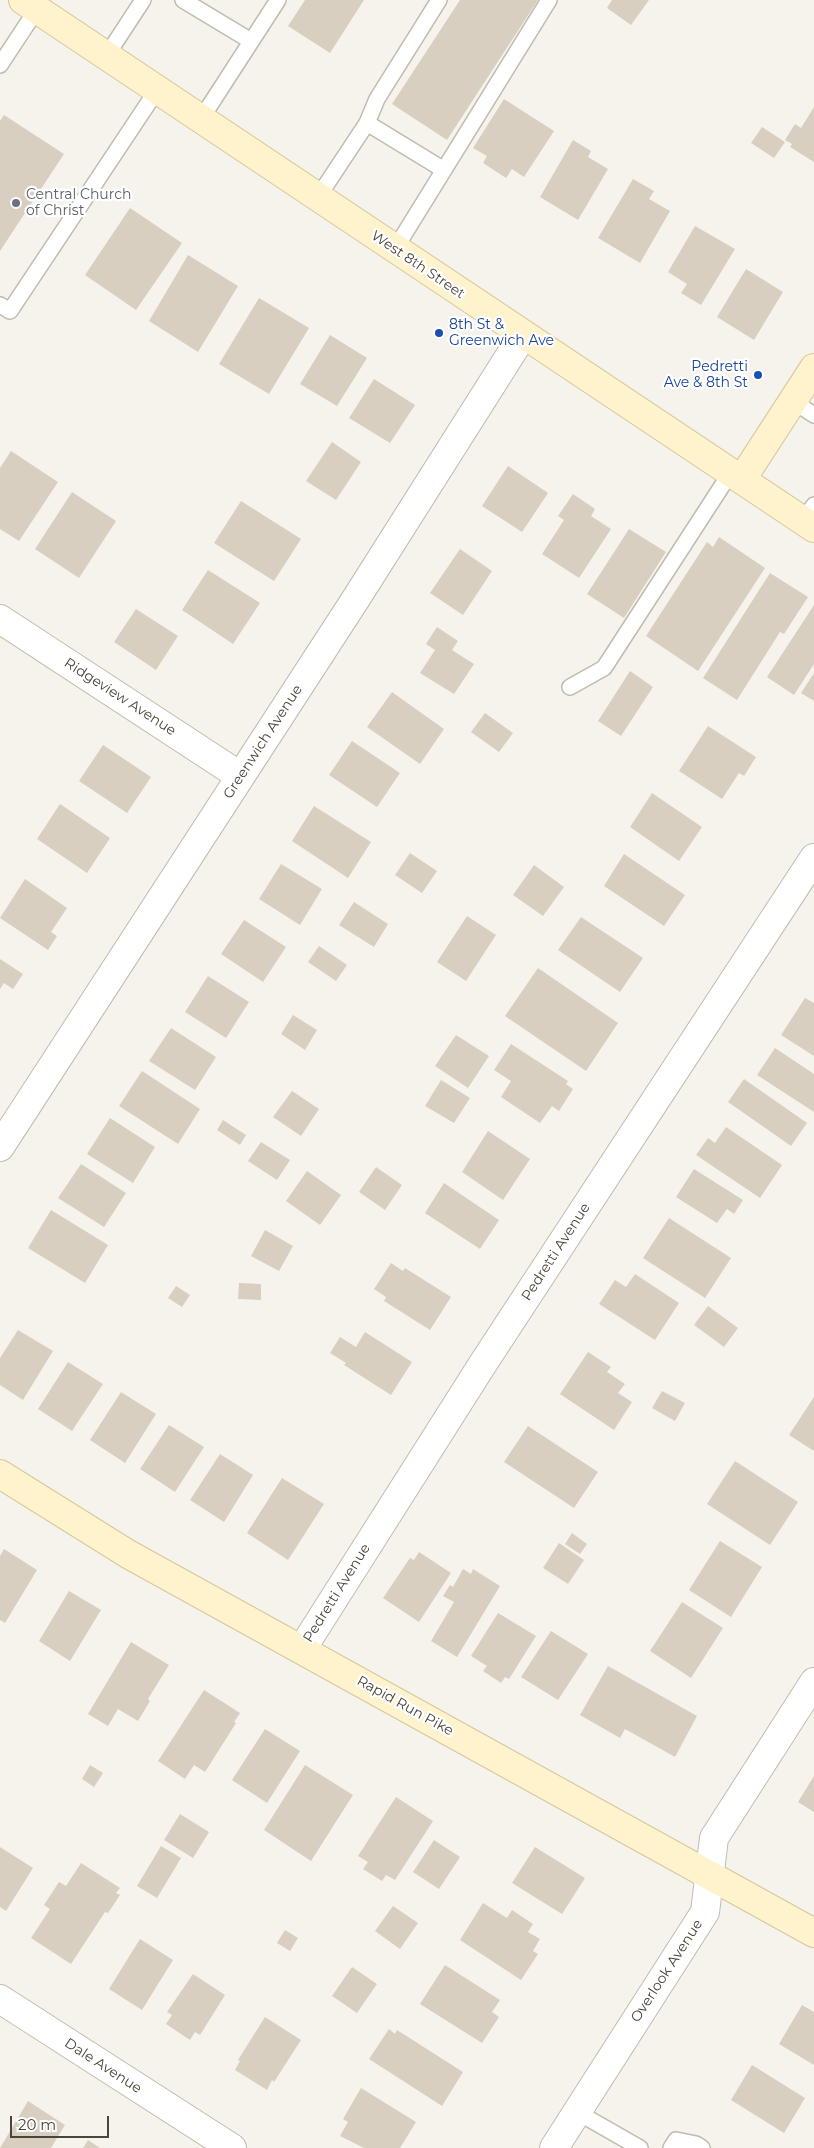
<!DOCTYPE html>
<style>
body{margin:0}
#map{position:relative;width:814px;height:2148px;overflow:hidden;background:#f6f3ec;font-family:Montserrat,sans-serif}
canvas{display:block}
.scale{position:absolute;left:10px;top:2116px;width:99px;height:22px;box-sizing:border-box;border:2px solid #4b4439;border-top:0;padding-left:6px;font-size:15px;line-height:18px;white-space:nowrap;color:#4b4439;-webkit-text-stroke:4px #fff;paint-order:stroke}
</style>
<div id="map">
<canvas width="814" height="2148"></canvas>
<div class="scale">20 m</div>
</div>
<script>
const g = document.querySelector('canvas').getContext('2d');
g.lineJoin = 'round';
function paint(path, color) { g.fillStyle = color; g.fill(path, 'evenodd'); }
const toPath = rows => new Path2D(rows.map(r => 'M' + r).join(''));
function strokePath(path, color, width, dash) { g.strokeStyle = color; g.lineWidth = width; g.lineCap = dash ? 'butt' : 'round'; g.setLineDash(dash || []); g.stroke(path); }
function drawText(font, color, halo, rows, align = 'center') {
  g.font = font + ' Montserrat,sans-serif'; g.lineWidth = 4.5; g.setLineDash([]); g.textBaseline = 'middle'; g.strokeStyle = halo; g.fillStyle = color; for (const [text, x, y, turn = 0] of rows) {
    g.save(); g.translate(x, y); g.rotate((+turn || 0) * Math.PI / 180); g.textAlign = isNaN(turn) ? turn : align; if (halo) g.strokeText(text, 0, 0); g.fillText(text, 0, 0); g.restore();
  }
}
const building = toPath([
 [305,0,364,0,330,53,288,26],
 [460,0,538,0,447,140,392,104],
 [612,0,649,0,631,25,607,8],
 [504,99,554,131,524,177,512,169,506,178,483,163,487,156,473,148],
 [814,107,814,162,790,147,792,144,785,140,795,124,801,128],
 [4,115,64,154,0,251,0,121],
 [762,127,785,142,774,158,751,143],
 [573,140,591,151,588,157,608,169,578,220,540,197],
 [633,179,654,191,649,199,670,211,640,263,598,238],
 [130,208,182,243,136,310,85,275],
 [695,226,735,249,701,305,681,293,687,284,668,272],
 [188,255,238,286,198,352,149,321],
 [746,269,783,292,754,340,717,317],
 [259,298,309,328,269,394,219,364],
 [330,335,367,358,337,406,300,384],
 [374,379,415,405,390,443,349,418],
 [332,442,361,462,336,500,306,481],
 [11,451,58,482,19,541,0,529,0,468],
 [508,466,548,493,522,532,482,506],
 [72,492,116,521,79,578,35,549],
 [573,494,595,509,591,516,611,529,579,578,542,554,564,520,558,516],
 [241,501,301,539,274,581,214,543],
 [629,529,666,552,624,618,587,594],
 [719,537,765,568,698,671,646,636,707,542,713,547],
 [460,549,492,571,463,615,430,593],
 [208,570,260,603,233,644,182,610],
 [770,573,808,597,784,634,780,632,737,700,703,678],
 [814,605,814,664,794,695,767,677],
 [136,609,178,636,156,670,114,642],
 [437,627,458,641,452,650,474,664,454,694,420,673,435,650,426,644],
 [630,671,653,687,621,736,598,721],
 [814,673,814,701,801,693],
 [392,692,444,729,420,764,367,727],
 [485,713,513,733,499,752,471,732],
 [708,726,756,757,744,776,739,773,722,799,679,771],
 [352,741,400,773,377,807,329,775],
 [103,745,151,777,127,813,79,781],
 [652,793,702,827,679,861,630,827],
 [60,804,110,838,87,873,37,839],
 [314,806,371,842,348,878,292,841],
 [410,853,437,871,422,893,395,875],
 [624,854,685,895,664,926,604,886],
 [281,864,322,889,300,925,259,899],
 [534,865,564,887,543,916,513,895],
 [25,879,67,908,51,932,57,936,48,950,0,918],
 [354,902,388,924,374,947,339,925],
 [467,916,496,935,466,981,437,962],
 [581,917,643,958,620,992,558,950],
 [244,920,286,947,263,982,221,954],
 [319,946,347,965,336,981,308,962],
 [0,959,23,974,13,989,4,983,0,989],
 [538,968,618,1023,586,1071,505,1016],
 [208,976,249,1002,226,1038,185,1012],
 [805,998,814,1003,814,1056,781,1035],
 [293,1015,317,1030,305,1050,281,1034],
 [171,1028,216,1057,195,1090,149,1061],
 [456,1035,489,1056,468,1088,435,1066],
 [511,1044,568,1081,566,1084,573,1089,559,1111,552,1106,540,1123,501,1097,511,1081,494,1070],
 [775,1048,814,1074,814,1112,757,1075],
 [142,1071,200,1109,178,1144,119,1106],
 [744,1079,807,1123,791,1146,728,1102],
 [441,1080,470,1098,454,1123,425,1106],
 [292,1091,319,1109,301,1136,273,1117],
 [110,1118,155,1147,133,1183,87,1154],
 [223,1120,246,1135,240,1145,217,1130],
 [726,1127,782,1165,760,1198,696,1155,708,1138,715,1143],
 [488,1131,530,1159,503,1200,462,1172],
 [261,1142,290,1160,277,1180,248,1161],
 [81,1164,126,1193,104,1227,58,1198],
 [376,1167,402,1185,385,1210,359,1192],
 [694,1169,743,1200,734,1214,727,1209,717,1223,676,1197],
 [307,1171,341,1195,320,1225,286,1201],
 [444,1183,499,1220,480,1249,425,1213],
 [51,1210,108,1245,85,1283,28,1248],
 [669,1218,731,1258,705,1298,643,1258],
 [265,1230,293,1246,279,1271,251,1256],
 [391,1263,403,1271,405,1268,451,1297,430,1330,384,1301,386,1297,374,1289],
 [635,1274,679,1303,655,1340,599,1304,615,1280,626,1287],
 [239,1283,261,1284,261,1300,238,1299],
 [176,1286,190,1295,182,1307,168,1298],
 [708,1306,738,1328,724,1347,694,1325],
 [18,1330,53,1351,23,1400,0,1385,0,1358],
 [365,1332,412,1362,391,1395,344,1365,346,1363,330,1353,340,1337,356,1347],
 [588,1352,611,1367,607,1372,625,1384,618,1393,632,1402,614,1430,560,1394],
 [68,1362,103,1384,72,1431,38,1409],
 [662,1391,685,1403,675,1421,652,1408],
 [121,1392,156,1414,125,1463,90,1440],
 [814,1397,814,1451,789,1435],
 [169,1425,204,1447,175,1492,140,1469],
 [528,1426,598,1472,574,1508,504,1462],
 [220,1454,253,1475,224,1522,190,1500],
 [735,1461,798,1502,770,1545,707,1504],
 [282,1478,324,1504,288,1560,247,1533],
 [572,1533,587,1544,580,1554,565,1544],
 [720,1541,762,1567,731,1617,689,1590],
 [559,1543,584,1560,568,1584,543,1568],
 [4,1549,37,1570,5,1623,0,1620,0,1556],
 [419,1552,451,1573,419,1622,383,1598,410,1558,414,1560],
 [463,1569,471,1574,473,1569,500,1586,457,1657,431,1641,454,1602,443,1596,450,1585,453,1587],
 [69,1591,101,1610,70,1661,39,1641],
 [682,1602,723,1628,691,1678,650,1651],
 [498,1613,536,1636,509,1679,505,1677,501,1683,483,1671,487,1666,471,1656],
 [551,1631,588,1654,558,1700,521,1677],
 [131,1642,169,1665,148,1699,150,1701,138,1721,118,1709,108,1726,88,1714],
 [608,1666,697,1716,675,1757,625,1729,620,1738,580,1715],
 [204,1690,240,1713,234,1722,236,1723,205,1772,194,1765,185,1779,158,1761],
 [265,1729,300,1751,267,1803,232,1780],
 [90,1765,103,1773,94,1787,82,1779],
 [305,1765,353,1795,311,1861,264,1830],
 [814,1776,814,1812,798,1802],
 [396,1797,433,1821,395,1880,386,1875,382,1881,363,1869,368,1862,358,1856],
 [180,1814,209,1832,193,1858,164,1840],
 [434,1840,460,1857,439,1889,413,1872],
 [161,1846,181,1858,157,1898,137,1886],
 [0,1847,33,1868,6,1911,0,1907],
 [535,1847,585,1878,562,1914,512,1883],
 [81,1863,120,1888,116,1893,120,1895,108,1913,105,1912,71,1964,31,1938,50,1909,44,1905,59,1882,66,1886],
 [483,1903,507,1918,512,1910,533,1924,528,1932,540,1939,533,1951,538,1954,521,1980,460,1940],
 [393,1906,418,1923,400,1949,375,1931],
 [285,1930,298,1938,290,1951,277,1943],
 [140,1939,173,1960,142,2010,109,1989],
 [445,1965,500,2000,492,2012,499,2017,482,2043,420,2004],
 [352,1967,377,1984,357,2013,332,1996],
 [193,1974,225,1995,200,2035,195,2032,190,2040,166,2024,172,2015,167,2012],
 [802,2005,814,2012,814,2065,779,2044],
 [265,2017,301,2040,274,2082,272,2080,267,2090,235,2070,240,2061,238,2060],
 [389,2029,395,2034,397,2030,463,2072,442,2106,369,2059],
 [752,2065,805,2098,784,2133,731,2100],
 [361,2088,416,2122,400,2148,364,2148,340,2136,348,2122,343,2119],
 [28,2101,65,2125,51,2148,0,2148],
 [88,2140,100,2148,83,2148]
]);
const lane = toPath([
 [183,0,251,41],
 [107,55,143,0],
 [0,65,37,9],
 [201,119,278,0],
 [367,123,444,170],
 [318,197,367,123,377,99,439,0],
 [395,249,549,0],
 [0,305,10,311,157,90],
 [793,401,814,415],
 [803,521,814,505],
 [570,687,604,668,731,472],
 [577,2112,640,2148],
 [671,2148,676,2140,696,2144,702,2148]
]);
const street = toPath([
 [0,619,240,776],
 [0,1147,357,597,523,335],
 [302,1649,484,1362,814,858],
 [0,1999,232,2148],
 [554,2148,705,1912,714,1838,814,1682]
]);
const secondary = toPath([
 [23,0,814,528],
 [742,479,814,368],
 [0,1474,128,1554,814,1933]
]);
const markers = [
 [16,203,5,"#6b7280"],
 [439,333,5,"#1a4fb4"],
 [758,375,5,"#1a4fb4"]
];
const worshipNames = [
 ["Central Church",26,195],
 ["of Christ",26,211]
];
const streetNames = [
 ["West 8th Street",418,265,34],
 ["Ridgeview Avenue",120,697,33],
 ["Greenwich Avenue",263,742,-57],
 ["Pedretti Avenue",556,1252,-57],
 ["Pedretti Avenue",337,1593,-58],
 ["Rapid Run Pike",405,1706,29],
 ["Overlook Avenue",667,1971,-57],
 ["Dale Avenue",103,2066,33]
];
const transitNames = [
 ["8th St &",449,325],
 ["Greenwich Ave",449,341],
 ["Pedretti",748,367,"right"],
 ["Ave & 8th St",748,383,"right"]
];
paint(building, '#d8cfc1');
strokePath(lane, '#c2bbae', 18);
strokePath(street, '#c2bbae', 30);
strokePath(secondary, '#d6c79b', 30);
strokePath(lane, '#fff', 15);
strokePath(street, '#fff', 28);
strokePath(secondary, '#fff3cd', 28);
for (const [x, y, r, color] of markers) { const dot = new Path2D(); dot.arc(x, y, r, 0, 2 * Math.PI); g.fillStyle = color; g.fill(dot); strokePath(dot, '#fff', 2); }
drawText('14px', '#5b616d', '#fff', worshipNames, 'left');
drawText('14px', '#4b4439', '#fff', streetNames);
drawText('14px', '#164399', '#fff', transitNames, 'left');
</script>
